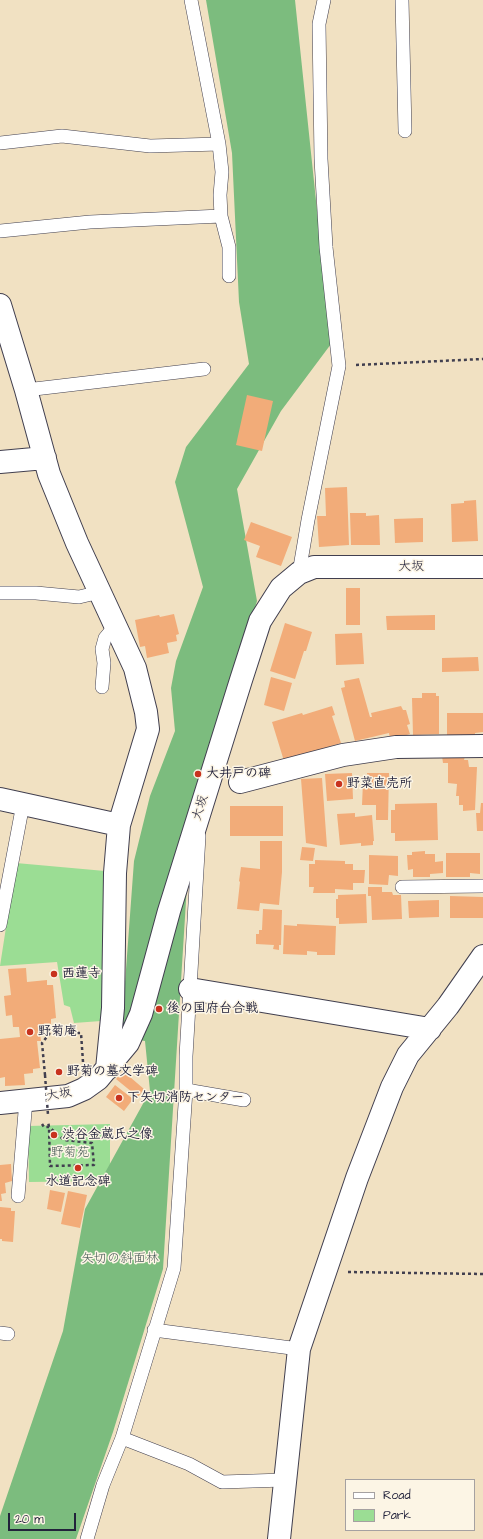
<!DOCTYPE html>
<meta charset="utf-8">
<style>
body{margin:0}
#map{position:relative;width:483px;height:1539px;overflow:hidden;background:#f1e1c2;font-family:"Architects Daughter",sans-serif}
canvas{display:block}
.legend{position:absolute;left:345px;top:1479px;width:130px;height:52px;box-sizing:border-box;background:#fcf5e5;border:1px solid #a5a1a1;margin:0;padding:5px 7px;list-style:none;font-size:12px;color:#22223b}
.legend li{display:flex;align-items:center;gap:8px;height:20px}
.legend b{width:20px;border:1px solid #a5a1a1}
.scale{position:absolute;left:8px;top:1513px;width:68px;height:18px;box-sizing:border-box;border:2px solid #22223b;border-top:0;padding-left:5px;font-size:12px;line-height:14px;white-space:nowrap;color:#22223b;-webkit-text-stroke:3px #fcf5e5;paint-order:stroke}
</style>
<div id="map">
<canvas width="483" height="1539"></canvas>
<ul class="legend">
<li><b style="height:5px;background:#fff"></b>Road</li>
<li><b style="height:11px;background:#9bdd94"></b>Park</li>
</ul>
<div class="scale">20 m</div>
</div>
<script>
const g = document.querySelector('canvas').getContext('2d');
g.lineJoin = 'round';
function paint(path, color) { g.fillStyle = color; g.fill(path, 'evenodd'); }
const toPath = rows => new Path2D(rows.map(r => 'M' + r).join(''));
function strokePath(path, color, width, dash) { g.strokeStyle = color; g.lineWidth = width; g.lineCap = dash ? 'butt' : 'round'; g.setLineDash(dash || []); g.stroke(path); }
function drawText(font, color, halo, rows, align = 'center') {
  g.font = font + ' "Architects Daughter","Klee One",sans-serif'; g.lineWidth = 3; g.setLineDash([]); g.textBaseline = 'middle'; g.strokeStyle = halo; g.fillStyle = color; for (const [text, x, y, turn = 0] of rows) {
    g.save(); g.translate(x, y); g.rotate((+turn || 0) * Math.PI / 180); g.textAlign = isNaN(turn) ? turn : align; if (halo) g.strokeText(text, 0, 0); g.fillText(text, 0, 0); g.restore();
  }
}
const green = toPath([
 [16,863,105,871,104,1003,101,1021,74,1023,70,1007,64,1005,57,962,0,966],
 [110,1124,110,1181,29,1182,28,1126]
]);
const forest = toPath([
 [206,0,295,0,331,344,281,411,237,489,257,601,191,821,163,1269,113,1432,76,1539,0,1539,0,1516,63,1331,85,1209,150,1091,145,1041,121,1037,134,861,150,796,175,731,171,688,176,661,203,587,175,482,186,447,249,364,239,302,232,153]
]);
const building = toPath([
 [247,395,273,401,262,451,236,445],
 [347,487,349,545,319,547,317,516,326,516,325,488],
 [476,500,478,541,452,542,451,504,464,503,464,501],
 [350,513,366,513,366,516,379,515,380,545,351,545],
 [423,518,423,542,395,543,394,519],
 [251,522,292,537,281,566,256,557,260,546,244,540],
 [346,588,360,588,360,625,346,625],
 [174,614,179,634,176,635,177,641,167,643,169,653,147,658,145,646,140,647,135,620,159,615,160,617],
 [435,615,435,630,387,630,386,616],
 [285,623,312,632,306,651,304,651,295,679,270,671],
 [362,633,364,664,336,665,335,634],
 [478,657,479,671,442,672,442,658],
 [271,677,292,683,284,711,264,705],
 [359,678,370,717,372,717,371,713,401,706,403,710,406,710,410,724,407,725,410,734,390,740,389,733,355,741,341,688,345,687,344,681],
 [422,693,436,693,436,696,439,696,439,734,413,735,412,698,422,698],
 [332,706,335,715,332,716,341,743,284,761,272,722,302,713,303,715],
 [447,713,483,713,483,732,475,733,475,735,447,735],
 [442,756,465,756,464,760,468,760,469,767,477,767,475,810,463,811,463,805,459,805,459,796,456,796,457,784,448,783,448,763,443,763],
 [352,773,353,799,327,801,325,774],
 [367,773,389,773,388,820,376,820,376,805,362,805,363,782,367,782],
 [322,778,327,847,306,843,301,779],
 [437,803,438,840,395,841,395,833,391,833,391,810,395,810,395,804],
 [481,803,483,803,483,831,477,831,476,813,480,813],
 [230,806,283,806,283,836,230,836],
 [355,813,355,817,372,815,374,841,373,841,373,845,361,846,361,843,340,845,337,814],
 [260,841,282,841,282,872,279,905,260,903,259,911,237,909,240,882,239,881,241,867,260,869],
 [302,847,315,848,313,861,300,860],
 [425,851,425,854,435,854,435,862,443,861,443,873,430,874,430,877,413,877,413,869,408,870,407,855,412,855,412,852],
 [446,853,480,853,480,874,470,873,470,877,446,877],
 [369,855,398,856,398,876,389,875,388,885,369,884],
 [315,860,345,861,345,864,353,864,353,870,365,870,364,883,353,883,353,890,335,889,335,893,313,893,314,887,309,887,309,864,315,864],
 [368,887,382,887,382,892,392,892,393,895,401,895,402,919,372,920,371,896,368,896],
 [366,894,367,923,339,924,339,918,336,918,336,899,338,899,338,895],
 [450,896,483,897,483,918,450,918],
 [439,900,439,917,409,918,408,901],
 [263,909,282,910,281,945,279,945,279,950,273,949,274,945,256,944,256,934,259,934,259,930,262,930],
 [297,924,336,926,335,955,317,955,317,952,307,951,307,955,283,954,284,925,297,926],
 [26,968,27,982,47,980,47,985,53,985,56,1018,51,1019,51,1024,39,1025,41,1041,37,1041,40,1068,33,1069,33,1073,24,1074,25,1085,5,1086,5,1077,0,1078,0,1039,20,1037,19,1027,13,1027,12,1015,6,1016,4,996,11,995,8,969],
 [123,1071,144,1089,138,1097,116,1079],
 [115,1085,133,1099,124,1111,106,1097],
 [11,1164,12,1181,5,1183,6,1193,1,1194,2,1201,0,1201,0,1165],
 [50,1190,65,1193,61,1212,47,1209],
 [68,1191,87,1195,80,1228,61,1224],
 [0,1207,11,1208,11,1211,15,1211,13,1242,2,1241,2,1239,0,1239]
]);
const path = toPath([
 [356,365,483,359],
 [45,1075,42,1043,50,1033,81,1033,83,1062],
 [42,1124,44,1127,49,1127,64,1140,92,1143,94,1165,50,1166,49,1127,48,1121],
 [348,1272,483,1274]
]);
const service = toPath([
 [191,0,219,144,222,172,220,195,221,216,229,247,229,276],
 [402,0,405,131],
 [0,143,62,136,150,146,219,144],
 [0,231,90,222,221,216],
 [26,390,204,369],
 [299,573,308,520,339,366,326,247,321,159,319,24,324,0],
 [0,593,36,593,79,597,100,592],
 [102,687,104,663,102,649,105,638,116,625],
 [402,887,483,886],
 [0,925,23,804],
 [186,1090,244,1100],
 [18,1196,26,1100],
 [154,1330,299,1349],
 [0,1333,8,1334],
 [122,1438,189,1464,222,1482,284,1480],
 [87,1539,103,1485,122,1438,174,1268,186,1090,186,1056,199,836]
]);
const minor = toPath([
 [0,305,26,390,49,474,77,543,135,668,146,712,148,729,145,739,119,825,115,873,113,1008,107,1069],
 [0,462,45,458],
 [240,782,343,755,396,747,483,746],
 [0,799,119,825],
 [190,989,430,1029],
 [0,1103,68,1096,84,1089,98,1079,128,1043,141,1014,169,911,241,680,260,621,281,588,299,573,314,567,483,567],
 [279,1539,299,1349,357,1178,392,1087,408,1055,448,1006,483,956]
]);
const pathBridge = toPath([
 [45,1075,48,1115]
]);
const markers = [
 [198,774,4,"#c8321e"],
 [339,784,4,"#c8321e"],
 [54,974,4,"#c8321e"],
 [159,1009,4,"#c8321e"],
 [30,1032,4,"#c8321e"],
 [59,1072,4,"#c8321e"],
 [119,1098,4,"#c8321e"],
 [54,1135,4,"#c8321e"],
 [78,1168,4,"#c8321e"]
];
const streetNames = [
 ["大坂",411,567],
 ["大坂",201,808,-73],
 ["大坂",59,1095,-11]
];
const poiNames = [
 ["大井戸の碑",206,774],
 ["野菜直売所",347,784],
 ["西蓮寺",62,974],
 ["後の国府台合戦",167,1009],
 ["野菊庵",38,1032],
 ["野菊の墓文学碑",67,1072],
 ["下矢切消防センター",127,1098],
 ["渋谷金蔵氏之像",62,1135],
 ["水道記念碑",78,1182,"center"]
];
const parkNames = [
 ["野菊苑",70,1153],
 ["矢切の斜面林",120,1259]
];
paint(green, '#9bdd94');
paint(forest, '#7cbc7e');
paint(building, '#f2ac79');
strokePath(service, '#413f4f', 14);
strokePath(minor, '#413f4f', 24);
strokePath(path, '#413f4f', 2.5, [3, 3]);
strokePath(service, '#fff', 13);
strokePath(minor, '#fff', 22);
strokePath(pathBridge, '#413f4f', 2.5, [3, 3]);
for (const [x, y, r, color] of markers) { const dot = new Path2D(); dot.arc(x, y, r, 0, 2 * Math.PI); g.fillStyle = color; g.fill(dot); strokePath(dot, '#fcf5e5', 1.5); }
drawText('13px', '#22223b', '#fcf5e5', streetNames);
drawText('bold 13px', '#22223b', '#fcf5e5', poiNames, 'left');
drawText('13px', '#465a56', '#fcf5e5', parkNames);
</script>
